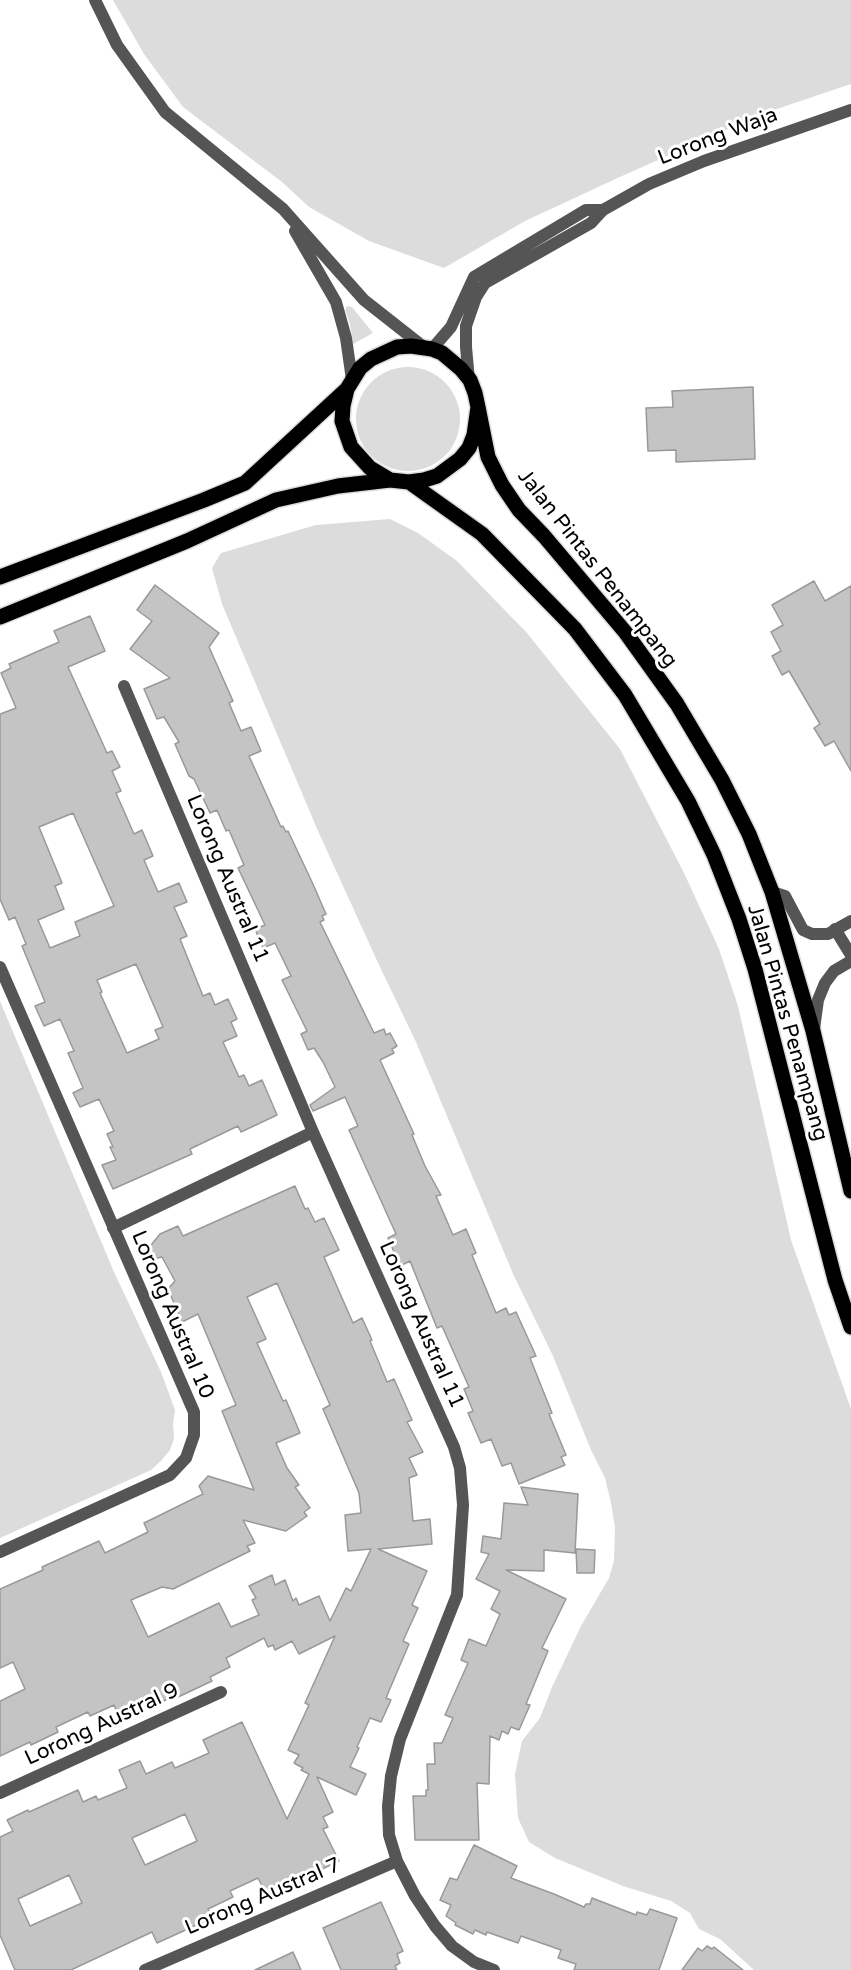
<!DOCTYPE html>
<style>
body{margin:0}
canvas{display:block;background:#fff}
</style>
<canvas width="851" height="1970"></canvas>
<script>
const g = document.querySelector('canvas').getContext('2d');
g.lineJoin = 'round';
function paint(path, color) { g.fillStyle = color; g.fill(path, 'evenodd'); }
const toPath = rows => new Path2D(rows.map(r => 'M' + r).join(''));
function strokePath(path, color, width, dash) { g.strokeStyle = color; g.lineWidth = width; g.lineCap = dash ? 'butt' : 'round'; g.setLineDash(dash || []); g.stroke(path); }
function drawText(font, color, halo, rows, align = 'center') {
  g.font = font + ' "Varela Round",sans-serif'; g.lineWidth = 6; g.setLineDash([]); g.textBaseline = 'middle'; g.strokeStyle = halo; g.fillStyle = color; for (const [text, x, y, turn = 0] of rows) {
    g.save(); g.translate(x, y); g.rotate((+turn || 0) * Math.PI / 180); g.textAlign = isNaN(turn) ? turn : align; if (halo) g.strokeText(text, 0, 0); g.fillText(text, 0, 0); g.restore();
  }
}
const green = toPath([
 [113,0,851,0,851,84,762,114,622,176,525,221,444,268,369,241,309,207,282,182,183,107,144,54],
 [347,306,352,307,373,333,353,344,350,324,345,310],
 '356 419a52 52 0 1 1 104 0a52 52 0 1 1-104 0Z',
 [390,519,418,533,457,561,527,633,620,749,684,873,719,949,738,1006,791,1240,851,1409,851,1970,754,1970,720,1939,699,1929,690,1913,671,1901,623,1886,555,1858,529,1842,518,1818,515,1774,522,1741,540,1718,552,1687,581,1626,609,1578,614,1561,615,1528,611,1503,605,1478,591,1450,553,1356,514,1276,416,1042,379,965,318,831,222,604,212,568,221,553,316,525],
 [0,1001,114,1272,161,1372,175,1410,173,1424,174,1439,170,1450,161,1461,151,1470,0,1538]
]);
const building = toPath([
 [753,387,755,459,676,462,676,450,648,451,646,408,673,407,672,391,753,387],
 [814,581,825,601,851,586,851,771,834,741,825,746,814,728,820,724,789,671,782,675,772,656,781,651,771,632,783,625,772,605,814,581],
 [155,585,219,633,209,647,233,701,229,703,241,731,251,727,261,751,249,756,281,827,283,826,286,832,288,831,312,882,326,914,322,916,324,920,320,922,374,1033,384,1029,386,1035,390,1033,397,1046,392,1049,394,1053,380,1060,414,1134,412,1135,425,1166,441,1195,436,1196,453,1235,466,1229,476,1253,472,1255,496,1313,506,1308,509,1315,516,1312,536,1356,530,1358,552,1413,549,1414,566,1455,561,1457,565,1465,519,1484,511,1463,502,1466,491,1439,481,1443,468,1413,473,1411,464,1389,469,1387,442,1326,437,1328,410,1261,400,1266,388,1238,396,1234,349,1130,358,1126,345,1097,313,1111,310,1105,335,1087,323,1062,314,1048,308,1050,301,1034,307,1031,282,980,291,976,275,943,263,948,255,929,265,925,238,868,244,865,229,830,226,831,217,810,210,813,194,779,189,776,175,744,179,742,164,717,157,719,144,689,170,678,130,649,152,621,137,610,155,585],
 [90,616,105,651,68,667,107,753,112,751,120,767,112,771,121,791,116,793,134,834,142,830,153,856,144,860,158,892,179,883,187,902,174,907,187,936,180,939,203,996,210,993,215,1005,228,999,237,1019,231,1022,237,1036,223,1042,239,1077,244,1075,249,1086,262,1080,277,1115,241,1132,238,1126,190,1149,192,1154,113,1189,102,1165,116,1160,110,1147,113,1147,107,1134,114,1131,99,1099,80,1107,73,1093,83,1088,68,1053,74,1051,60,1019,44,1026,35,1006,45,1002,22,946,26,944,15,917,9,920,0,899,0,714,16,708,1,673,11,668,9,664,59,642,54,631,90,616],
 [73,813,114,906,75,922,80,936,50,948,38,920,64,909,55,886,62,883,39,827,73,813],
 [136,964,163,1027,155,1030,159,1039,127,1053,100,993,102,992,97,980,136,964],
 [295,1186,305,1209,308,1208,315,1222,324,1218,339,1250,324,1257,353,1323,362,1318,372,1340,370,1341,387,1382,394,1379,412,1420,407,1422,423,1452,409,1458,417,1475,409,1478,413,1521,430,1519,432,1544,378,1549,427,1571,412,1605,418,1608,403,1641,409,1644,386,1698,391,1700,381,1722,370,1718,357,1747,359,1748,350,1767,366,1774,356,1795,317,1777,333,1812,323,1817,328,1827,323,1829,339,1861,267,1895,258,1878,230,1891,233,1897,208,1909,212,1918,157,1943,152,1932,71,1970,15,1970,0,1935,0,1837,13,1831,7,1820,28,1810,29,1812,78,1790,83,1802,96,1796,98,1800,127,1788,119,1770,140,1761,146,1774,172,1762,175,1768,209,1753,203,1740,242,1722,287,1819,309,1774,301,1770,303,1768,294,1763,299,1755,288,1750,309,1705,305,1703,335,1636,299,1654,292,1641,275,1650,273,1645,268,1647,264,1638,226,1658,230,1667,210,1677,212,1681,176,1698,174,1696,121,1721,114,1705,90,1716,88,1712,56,1727,58,1732,31,1745,30,1742,0,1756,0,1701,25,1689,13,1662,0,1668,0,1589,43,1570,42,1567,99,1541,105,1553,148,1532,144,1523,203,1494,199,1486,208,1476,254,1490,222,1411,236,1405,198,1314,182,1322,168,1289,175,1281,162,1257,153,1259,148,1249,160,1234,178,1226,183,1236,295,1186],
 [277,1283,330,1405,323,1409,359,1493,361,1513,345,1515,348,1551,371,1549,351,1591,346,1588,330,1621,319,1596,299,1605,296,1598,293,1601,285,1580,275,1585,272,1575,249,1586,256,1598,252,1600,259,1615,231,1627,219,1603,148,1637,131,1600,162,1587,173,1589,250,1551,247,1546,255,1543,243,1520,286,1531,307,1516,304,1512,310,1508,295,1487,299,1485,287,1468,276,1443,300,1433,286,1400,283,1401,257,1343,266,1339,247,1297,277,1283],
 [185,1814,197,1841,145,1865,132,1838,185,1814],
 [69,1875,82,1903,30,1926,18,1899,69,1875],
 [521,1487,578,1494,575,1553,544,1550,544,1571,506,1570,566,1599,542,1648,548,1651,526,1704,530,1705,519,1730,511,1727,508,1734,502,1731,499,1740,490,1736,489,1784,477,1783,479,1840,415,1840,413,1796,426,1796,426,1790,428,1790,427,1764,435,1764,434,1743,442,1743,453,1718,445,1715,468,1663,461,1660,469,1639,486,1646,500,1614,491,1609,500,1591,476,1579,489,1554,481,1552,483,1536,501,1539,504,1503,528,1505,521,1487],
 [576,1549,595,1550,594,1573,577,1573,576,1549],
 [474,1845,517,1866,511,1878,554,1894,584,1907,586,1904,590,1904,592,1898,636,1915,637,1912,647,1915,650,1909,677,1918,659,1970,574,1970,576,1964,558,1958,561,1950,521,1936,518,1943,487,1932,486,1935,475,1930,473,1934,455,1925,456,1923,446,1916,451,1905,440,1900,450,1878,457,1880,474,1845],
 [381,1902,403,1951,397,1954,400,1963,395,1966,397,1970,341,1970,323,1928,381,1902],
 [707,1946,712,1949,714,1947,743,1970,682,1970,698,1948,702,1951,707,1946],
 [293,1952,301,1970,255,1970,293,1952]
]);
const minor = toPath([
 [432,349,451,327,474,277,586,210,603,210],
 [469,380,466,347,466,326,476,297,485,283,591,223,603,210,649,184,704,161,851,110],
 [124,686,313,1132,454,1447,460,1468,463,1505,457,1595,400,1739,391,1776,388,1806,389,1835,397,1861,415,1896,435,1926,452,1946,474,1962,494,1970],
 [772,892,785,896,803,930,812,934,828,934,851,921],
 [835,929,851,955],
 [0,967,194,1412,194,1435,186,1458,170,1475,0,1552],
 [814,1029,818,1000,825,983,834,971,851,961],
 [113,1228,313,1132],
 [0,1793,221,1692],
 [145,1970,397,1861]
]);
const tertiary = toPath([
 [95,0,117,45,165,112,283,209,364,300,425,348],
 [295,231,336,302,346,338,352,380]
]);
const primary = toPath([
 [478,407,488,457,502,485,519,510,544,536,626,633,677,704,722,780,749,834,772,892,813,1031,851,1191],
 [409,482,482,534,575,629,625,695,688,801,714,855,739,919,755,969,835,1280,851,1327],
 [0,577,204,500,245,483,347,389,360,368,371,359,397,347,411,346,432,349,442,353,461,369,470,380,475,393,478,407,474,435,469,448,460,459,437,476,424,480,409,482,390,480,370,468,351,447,342,421,343,406,347,389],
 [0,617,187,541,276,500,338,486,390,480]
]);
const streetNames = [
 ["Lorong Waja",718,137,-21],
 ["Jalan Pintas Penampang",597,569,52],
 ["Lorong Austral 11",227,879,67],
 ["Jalan Pintas Penampang",787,1023,74],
 ["Lorong Austral 10",172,1315,67],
 ["Lorong Austral 11",421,1325,66],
 ["Lorong Austral 9",102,1725,-25],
 ["Lorong Austral 7",263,1897,-23]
];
paint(green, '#dcdcdc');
paint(building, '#c4c4c4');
strokePath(building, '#999', 1.5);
strokePath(primary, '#dbdbdb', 18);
strokePath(minor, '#555', 12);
strokePath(tertiary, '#555', 12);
strokePath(primary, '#000', 15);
drawText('21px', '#000', '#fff', streetNames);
</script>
